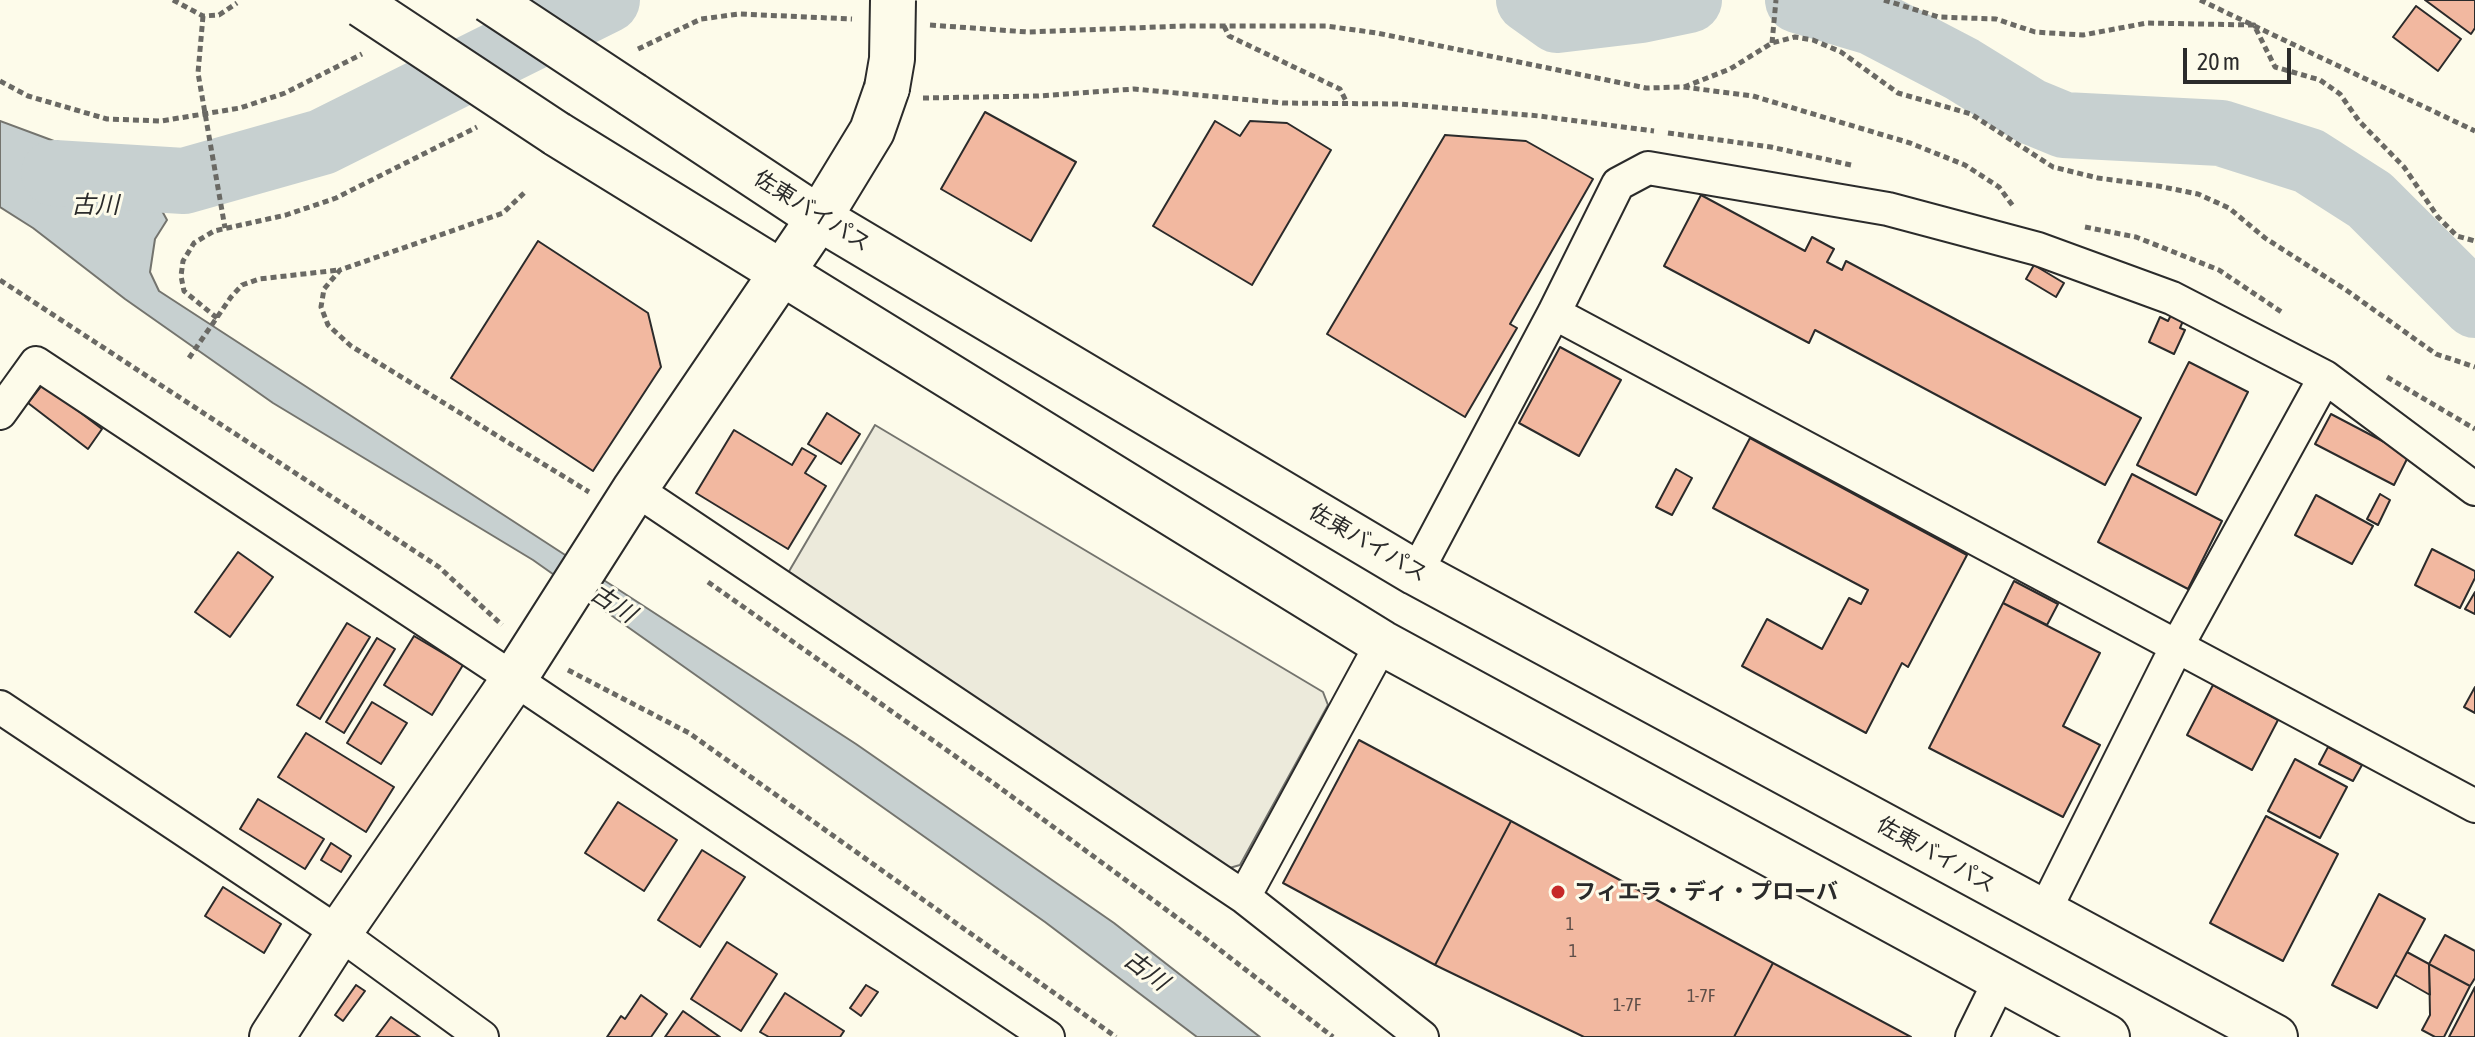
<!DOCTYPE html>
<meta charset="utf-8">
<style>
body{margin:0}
#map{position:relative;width:2475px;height:1037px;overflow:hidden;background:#fdfbea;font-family:"Asap Condensed",sans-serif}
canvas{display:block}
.scale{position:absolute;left:2183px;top:48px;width:108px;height:36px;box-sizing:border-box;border:4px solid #2b2b2b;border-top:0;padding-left:10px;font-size:24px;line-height:28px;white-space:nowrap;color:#2b2b2b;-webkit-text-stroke:6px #fdfbea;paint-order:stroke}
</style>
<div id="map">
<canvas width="2475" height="1037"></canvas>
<div class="scale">20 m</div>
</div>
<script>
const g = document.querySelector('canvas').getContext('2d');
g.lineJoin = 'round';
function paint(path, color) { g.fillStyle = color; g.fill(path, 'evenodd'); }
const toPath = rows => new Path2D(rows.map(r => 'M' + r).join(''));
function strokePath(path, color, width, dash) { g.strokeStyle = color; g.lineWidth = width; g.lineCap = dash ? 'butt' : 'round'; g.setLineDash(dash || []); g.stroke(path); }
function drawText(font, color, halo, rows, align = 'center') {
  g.font = font + ' "Asap Condensed","Noto Sans JP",sans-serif'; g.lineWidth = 6; g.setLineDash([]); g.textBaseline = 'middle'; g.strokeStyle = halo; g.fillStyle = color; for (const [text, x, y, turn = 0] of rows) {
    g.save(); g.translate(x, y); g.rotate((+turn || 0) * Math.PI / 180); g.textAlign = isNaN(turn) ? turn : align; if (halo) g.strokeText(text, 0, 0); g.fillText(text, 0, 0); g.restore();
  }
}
const parking = toPath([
 [875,425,1323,692,1328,705,1240,865,1226,869,788,573,875,425]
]);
const water = toPath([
 [0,121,54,141,131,154,167,220,155,239,150,272,159,291,856,744,1114,923,1260,1037,1197,1037,1045,922,533,560,273,403,125,299,33,228,0,207,0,121]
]);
const river = toPath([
 [1529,0,1557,20,1641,10,1689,0],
 [1798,0,1872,22,1962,69,2030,111,2064,125,2221,133,2309,161,2370,200,2475,305],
 [54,173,184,181,322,142,607,0]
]);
const building = toPath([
 [2425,0,2475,0,2475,28,2471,34,2425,0],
 [2416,6,2461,39,2438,71,2393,37,2416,6],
 [985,112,1076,162,1031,241,941,189,985,112],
 [1215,121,1240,136,1250,121,1287,123,1331,150,1252,285,1153,226,1215,121],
 [1445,135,1526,141,1593,179,1510,324,1517,328,1465,417,1327,334,1445,135],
 [1701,195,1805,251,1812,237,1834,249,1827,262,1842,270,1846,261,2141,418,2105,485,1815,330,1809,343,1664,266,1701,195],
 [538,241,648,313,661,367,593,471,451,378,538,241],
 [2034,265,2064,283,2056,297,2026,279,2034,265],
 [2171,315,2183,321,2180,328,2185,330,2174,354,2149,342,2160,317,2168,321,2171,315],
 [1560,347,1621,380,1579,456,1519,423,1560,347],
 [2189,362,2248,392,2196,495,2137,465,2189,362],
 [43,384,102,429,88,449,28,403,43,384],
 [827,413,860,434,841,464,808,444,827,413],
 [2331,414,2409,455,2394,485,2315,444,2331,414],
 [734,430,792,465,802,448,816,456,805,473,826,486,788,549,696,493,734,430],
 [1750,438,1967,555,1908,667,1902,663,1866,733,1742,666,1767,619,1822,649,1849,598,1861,604,1868,590,1713,508,1750,438],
 [1676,469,1692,478,1672,515,1656,507,1676,469],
 [2132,474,2222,521,2188,589,2098,542,2132,474],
 [2380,494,2390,500,2378,525,2367,519,2380,494],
 [2316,495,2373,526,2352,564,2295,535,2316,495],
 [2432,549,2475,571,2475,578,2460,608,2415,585,2432,549],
 [238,552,273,577,230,637,195,612,238,552],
 [2014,581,2058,604,2047,625,2003,603,2014,581],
 [2475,592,2475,614,2465,609,2475,592],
 [2003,603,2100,653,2063,726,2100,745,2063,817,1929,748,2003,603],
 [347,623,370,637,320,719,297,705,347,623],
 [414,636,463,665,432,715,384,685,414,636],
 [377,638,395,649,344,733,326,722,377,638],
 [2213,685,2278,720,2252,770,2187,735,2213,685],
 [2475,687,2475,713,2464,707,2475,687],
 [372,702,407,723,381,764,347,743,372,702],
 [306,733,394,787,366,832,278,777,306,733],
 [1359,740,1511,821,1435,965,1283,883,1359,740],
 [2328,747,2362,765,2353,781,2319,764,2328,747],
 [2295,759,2347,787,2320,838,2268,811,2295,759],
 [258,799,324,839,305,869,240,829,258,799],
 [618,802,677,840,644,891,585,853,618,802],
 [2266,816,2338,854,2283,961,2210,923,2266,816],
 [1511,821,1773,963,1734,1037,1584,1037,1435,965,1511,821],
 [331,843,351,856,341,872,321,860,331,843],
 [702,850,745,877,700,947,658,920,702,850],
 [223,887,281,924,264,953,205,916,223,887],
 [2379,894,2425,919,2377,1008,2332,985,2379,894],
 [2445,935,2475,951,2475,978,2470,986,2429,964,2445,935],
 [727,942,777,974,741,1031,691,999,727,942],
 [2407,952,2429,964,2430,995,2395,975,2407,952],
 [1773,963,1911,1037,1734,1037,1773,963],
 [2429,964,2470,986,2444,1037,2435,1037,2422,1030,2430,1015,2429,964],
 [356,985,365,991,343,1021,335,1015,356,985],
 [866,985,878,992,861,1016,850,1008,866,985],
 [2475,987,2475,1037,2449,1037,2475,987],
 [785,993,844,1031,840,1037,769,1037,760,1032,785,993],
 [641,995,667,1014,651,1037,607,1037,621,1016,625,1019,641,995],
 [683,1011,720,1037,665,1037,683,1011],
 [391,1017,420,1037,376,1037,391,1017]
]);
const path = toPath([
 [173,0,203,16,219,15,237,3],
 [1884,0,1939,17,1996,19,2035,32,2083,35,2147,23,2254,25,2275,67,2320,80,2340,94,2359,121,2404,167,2438,217,2457,236,2475,241],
 [2200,0,2475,131],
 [203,16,198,73,225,228],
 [930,25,1028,32,1185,26,1326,26,1377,33,1646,88,1683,87,1753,96,1910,143,1965,165,1999,187,2013,206],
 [1224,26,1229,36,1340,89,1347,103],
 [1772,43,1776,0],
 [638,49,701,19,739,14,852,19],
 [0,81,28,96,107,119,161,121,240,108,285,93,362,54],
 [1684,87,1730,69,1772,43,1795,37,1813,40,1841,52,1898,93,1971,114,2053,167,2098,178,2158,186,2198,194,2229,208,2265,238,2346,290,2436,354,2475,367],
 [923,98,1038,96,1134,89,1283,103,1400,104,1539,116,1654,131],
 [1668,133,1771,147,1851,165],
 [524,193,503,213,340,270,324,289,321,307,328,325,351,346,589,492],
 [2085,227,2136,237,2219,270,2283,313],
 [0,280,439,567,502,625],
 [217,318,184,291,181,276,183,261,194,243,214,231,286,215,336,198,477,127],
 [189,358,231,297,242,285,259,279,339,270],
 [2387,377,2475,429],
 [708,582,992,782,1198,933,1333,1037],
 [568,670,689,733,1116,1037]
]);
const street = toPath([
 [1554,313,2475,806],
 [0,413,36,363,514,679,1048,1037],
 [635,489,1244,897,1422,1037],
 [1416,573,1554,313,1618,184,1648,168,1888,209,2038,249,2172,298,2325,377,2475,489],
 [0,707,339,933,482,1037],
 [1244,897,1382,643],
 [2043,914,2176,648,2325,377],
 [1972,1037,2000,980]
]);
const secondary = toPath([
 [272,1037,339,933,514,679,635,489,819,218,872,131,887,88]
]);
const highway = toPath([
 [633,95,819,218,1416,573,2275,1037],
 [557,134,1382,643,2107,1037]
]);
const secondaryBridge = toPath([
 [887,88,892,59,893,0]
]);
const highwayBridge = toPath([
 [489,0,633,95],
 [362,5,557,134]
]);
const markers = [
 [1558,892,8,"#c62828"]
];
const numberNames = [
 ["1",1570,924],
 ["1",1573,951],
 ["1-7F",1701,996],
 ["1-7F",1627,1005]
];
const streetNames = [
 ["佐東バイパス",812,211,32],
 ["佐東バイパス",1368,543,30],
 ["佐東バイパス",1936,855,29]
];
const poiNames = [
 ["フィエラ・ディ・プローバ",1574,892]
];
const waterNames = [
 ["古川",95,205],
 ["古川",613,604,33],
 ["古川",1146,971,37]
];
paint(parking, '#eceadb');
strokePath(parking, '#74746e', 2);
paint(water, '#c7d0d0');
strokePath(water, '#74746e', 2);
strokePath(river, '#c7d0d0', 66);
paint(building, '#f2b8a0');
strokePath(building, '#2b2b2b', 2);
strokePath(street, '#2b2b2b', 36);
strokePath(secondary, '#2b2b2b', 48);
strokePath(highway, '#2b2b2b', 48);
strokePath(path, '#6a6964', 5, [6, 4]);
strokePath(street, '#fdfbea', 32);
strokePath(secondary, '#fdfbea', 44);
strokePath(highway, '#fdfbea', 44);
strokePath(secondaryBridge, '#2b2b2b', 48, []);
strokePath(highwayBridge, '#2b2b2b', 48, []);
strokePath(secondaryBridge, '#fdfbea', 44);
strokePath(highwayBridge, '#fdfbea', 44);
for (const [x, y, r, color] of markers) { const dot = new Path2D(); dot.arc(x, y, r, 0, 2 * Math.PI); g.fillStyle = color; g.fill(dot); strokePath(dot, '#fdfbea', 3); }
drawText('18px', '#5d4e48', null, numberNames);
drawText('22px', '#2b2b2b', '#fdfbea', streetNames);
drawText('bold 22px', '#2b2b2b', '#fdfbea', poiNames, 'left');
drawText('italic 24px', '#2b2b2b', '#fdfbea', waterNames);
</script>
